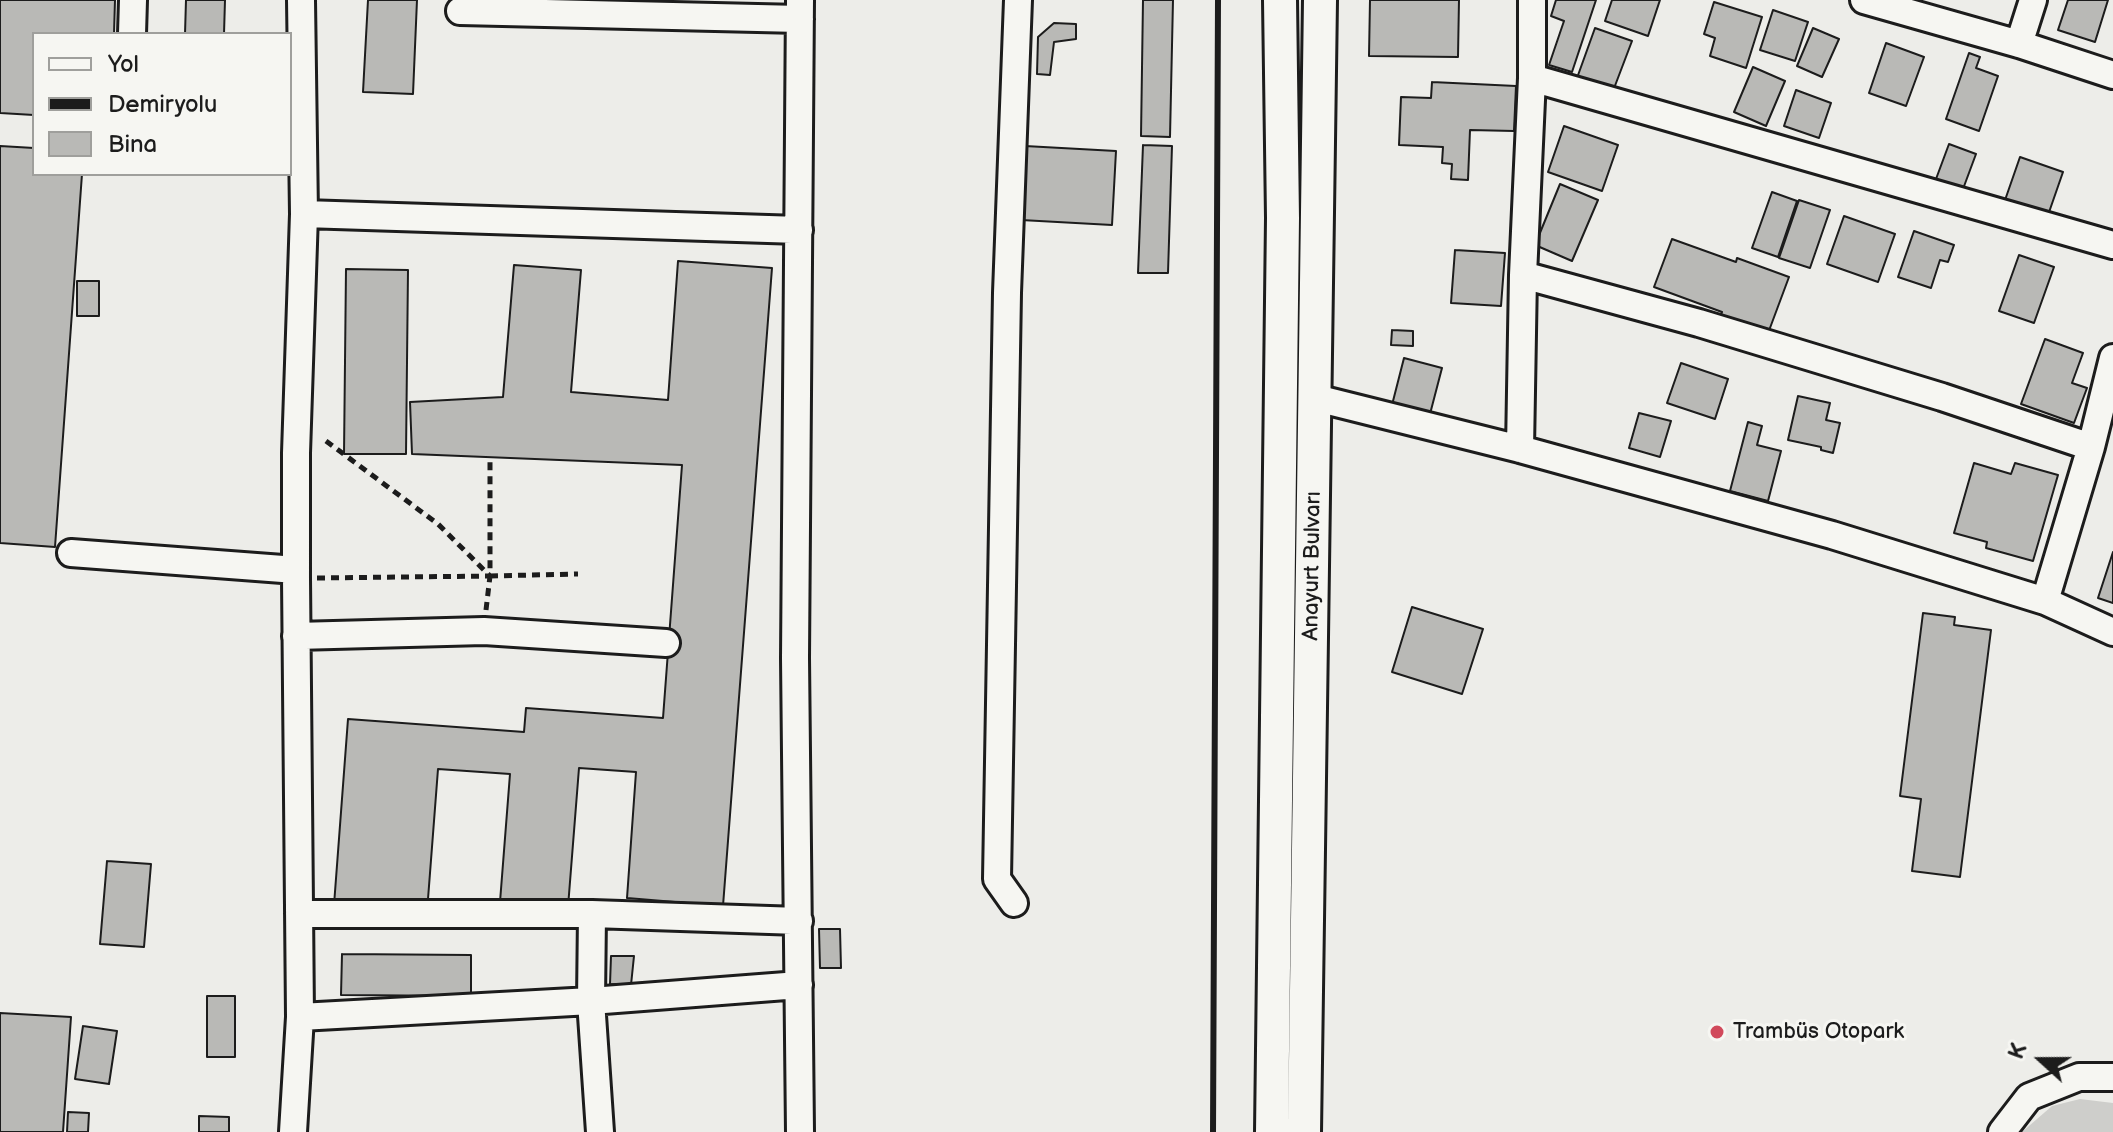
<!DOCTYPE html>
<meta charset="utf-8">
<style>
body{margin:0}
#map{position:relative;width:2113px;height:1132px;overflow:hidden;background:#edede9;font-family:"Balsamiq Sans",sans-serif}
canvas{display:block}
.legend{position:absolute;left:32px;top:32px;width:260px;height:144px;box-sizing:border-box;background:#f6f6f2;border:2px solid #9f9f9c;margin:0;padding:10px 14px;list-style:none;font-size:24px;color:#1c1c1c}
.legend li{display:flex;align-items:center;gap:16px;height:40px}
.legend b{width:40px;border:2px solid #9f9f9c}
.north{position:absolute;left:2001px;top:1020px;width:80px;height:80px;-webkit-text-stroke:6px #f6f6f2;paint-order:stroke;rotate:291deg;font-size:22px;font-weight:700;line-height:32px;text-align:center;color:#1c1c1c}
.north::after{content:'';display:block;margin:auto;width:28px;height:36px;background:#1c1c1c;clip-path:polygon(50% 0,100% 100%,50% 72%,0 100%)}
</style>
<div id="map">
<canvas width="2113" height="1132"></canvas>
<ul class="legend">
<li><b style="height:10px;background:#f6f6f2"></b>Yol</li>
<li><b style="height:10px;background:#1c1c1c"></b>Demiryolu</li>
<li><b style="height:22px;background:#b9b9b6"></b>Bina</li>
</ul>
<div class="north">K</div>
</div>
<script>
const g = document.querySelector('canvas').getContext('2d');
g.lineJoin = 'round';
function paint(path, color) { g.fillStyle = color; g.fill(path, 'evenodd'); }
const toPath = rows => new Path2D(rows.map(r => 'M' + r).join(''));
function strokePath(path, color, width, dash) { g.strokeStyle = color; g.lineWidth = width; g.lineCap = dash ? 'butt' : 'round'; g.setLineDash(dash || []); g.stroke(path); }
function drawText(font, color, halo, rows, align = 'center') {
  g.font = font + ' "Balsamiq Sans",sans-serif'; g.lineWidth = 6; g.setLineDash([]); g.textBaseline = 'middle'; g.strokeStyle = halo; g.fillStyle = color; for (const [text, x, y, turn = 0] of rows) {
    g.save(); g.translate(x, y); g.rotate((+turn || 0) * Math.PI / 180); g.textAlign = isNaN(turn) ? turn : align; if (halo) g.strokeText(text, 0, 0); g.fillText(text, 0, 0); g.restore();
  }
}
const green = toPath([
 [2080,1099,2113,1103,2113,1132,2022,1132,2052,1106]
]);
const building = toPath([
 [0,0,115,0,114,34,34,34,34,115,0,113,0,0],
 [186,0,225,0,224,34,185,34,186,0],
 [368,0,417,0,413,94,363,92,368,0],
 [1143,0,1173,0,1170,137,1141,136,1143,0],
 [1370,0,1459,0,1458,57,1369,56,1370,0],
 [1556,0,1596,0,1572,72,1549,65,1564,21,1551,16,1556,0],
 [1612,0,1660,0,1648,36,1605,21,1612,0],
 [2068,0,2108,0,2095,42,2058,30,2068,0],
 [1714,2,1762,17,1746,68,1710,56,1715,38,1704,34,1714,2],
 [1773,10,1808,22,1795,61,1760,50,1773,10],
 [1054,23,1076,24,1076,39,1054,42,1050,75,1037,74,1038,37,1054,23],
 [1595,28,1632,41,1613,91,1577,78,1595,28],
 [1813,28,1839,39,1822,77,1797,66,1813,28],
 [1886,43,1924,57,1906,106,1869,93,1886,43],
 [1969,53,1980,57,1976,68,1998,76,1979,131,1946,119,1969,53],
 [1753,67,1785,81,1766,126,1734,112,1753,67],
 [1432,82,1516,86,1514,131,1470,130,1468,180,1451,179,1452,164,1442,163,1443,147,1399,145,1401,97,1431,98,1432,82],
 [1796,90,1831,103,1819,138,1784,126,1796,90],
 [1564,126,1618,145,1602,191,1548,172,1564,126],
 [1949,144,1976,154,1963,189,1936,179,1949,144],
 [1143,145,1172,146,1168,273,1138,273,1143,145],
 [0,146,34,148,34,174,82,174,55,547,0,543,0,146],
 [1025,146,1116,151,1112,225,1021,220,1025,146],
 [2020,157,2063,172,2047,218,2004,203,2020,157],
 [1560,184,1598,200,1572,261,1535,245,1560,184],
 [1772,192,1797,201,1778,257,1752,248,1772,192],
 [1799,200,1830,210,1810,268,1779,258,1799,200],
 [1844,216,1895,234,1878,282,1827,264,1844,216],
 [1914,231,1954,245,1948,262,1940,260,1931,288,1898,277,1914,231],
 [1672,239,1736,262,1737,258,1789,277,1767,336,1719,319,1722,312,1654,287,1672,239],
 [1455,250,1505,253,1501,306,1451,303,1455,250],
 [2019,255,2054,267,2034,323,1999,311,2019,255],
 [678,261,772,268,723,906,627,898,636,772,579,768,568,907,500,902,510,774,438,769,427,912,334,905,348,719,524,732,526,708,663,718,682,465,412,454,410,402,503,397,514,265,581,270,571,392,668,400,678,261],
 [346,269,408,270,406,454,344,454,346,269],
 [77,281,99,281,99,316,77,316,77,281],
 [1392,330,1413,331,1413,346,1391,345,1392,330],
 [2045,339,2083,353,2072,383,2087,388,2074,423,2021,404,2045,339],
 [1404,358,1442,368,1430,414,1392,405,1404,358],
 [1681,363,1728,379,1715,419,1667,403,1681,363],
 [1798,396,1830,403,1826,420,1840,423,1833,453,1821,450,1821,447,1788,440,1798,396],
 [1639,413,1671,421,1660,457,1629,448,1639,413],
 [1748,422,1762,426,1757,445,1781,451,1768,501,1730,491,1748,422],
 [1974,463,2011,474,2015,463,2058,475,2033,561,1986,548,1987,542,1954,533,1974,463],
 [2113,552,2113,603,2098,598,2113,552],
 [1412,607,1483,629,1462,694,1392,672,1412,607],
 [1923,613,1955,617,1954,625,1991,630,1960,877,1912,871,1921,799,1900,796,1923,613],
 [107,861,151,864,144,947,100,944,107,861],
 [819,929,840,929,841,968,820,968,819,929],
 [342,954,471,955,471,996,341,995,342,954],
 [611,956,634,956,631,985,610,984,611,956],
 [207,996,235,996,235,1057,207,1057,207,996],
 [0,1013,71,1017,63,1132,0,1132,0,1013],
 [83,1026,117,1031,109,1084,75,1079,83,1026],
 [68,1112,89,1113,88,1132,67,1132,68,1112],
 [199,1116,229,1117,229,1132,199,1132,199,1116]
]);
const path = toPath([
 [490,576,578,574],
 [317,578,490,576,438,524,322,438],
 [486,610,490,576,490,461]
]);
const minor = toPath([
 [1864,0,2019,44,2113,75],
 [460,11,800,19],
 [132,34,133,0],
 [2019,44,2033,0],
 [1532,78,2113,245],
 [304,214,799,230],
 [1523,275,1699,323,1942,397,2091,447],
 [1316,398,1520,449,1832,535,2045,601,2113,632],
 [1520,449,1523,275,1532,78,1532,0],
 [71,553,296,570],
 [2045,601,2091,447,2113,358],
 [296,636,484,631,666,643],
 [1014,903,997,879,1007,293,1018,0],
 [299,914,592,914,799,921],
 [592,914,591,1001,600,1132],
 [300,1017,591,1001,799,985],
 [293,1132,300,1017,296,578,296,453,304,214,301,0],
 [800,1132,795,658,800,0],
 [2002,1132,2029,1097,2079,1077,2113,1077]
]);
const major = toPath([
 [1272,1132,1283,218,1280,0],
 [1304,1132,1320,0]
]);
const rail = toPath([
 [1213,1132,1218,0]
]);
const markers = [
 [1717,1032,8,"#d1495b"]
];
const streetNames = [
 ["Anayurt Bulvarı",1313,566,-89]
];
const poiNames = [
 ["Trambüs Otopark",1733,1032]
];
paint(green, '#cececb');
paint(building, '#b9b9b6');
strokePath(building, '#1c1c1c', 2);
strokePath(minor, '#1c1c1c', 32);
strokePath(major, '#1c1c1c', 38);
strokePath(path, '#1c1c1c', 5, [8, 6]);
strokePath(minor, '#f6f6f2', 26);
strokePath(major, '#f6f6f2', 32);
strokePath(rail, '#1c1c1c', 6);
for (const [x, y, r, color] of markers) { const dot = new Path2D(); dot.arc(x, y, r, 0, 2 * Math.PI); g.fillStyle = color; g.fill(dot); strokePath(dot, '#f6f6f2', 3); }
drawText('22px', '#1c1c1c', '#f6f6f2', streetNames);
drawText('22px', '#1c1c1c', '#f6f6f2', poiNames, 'left');
</script>
